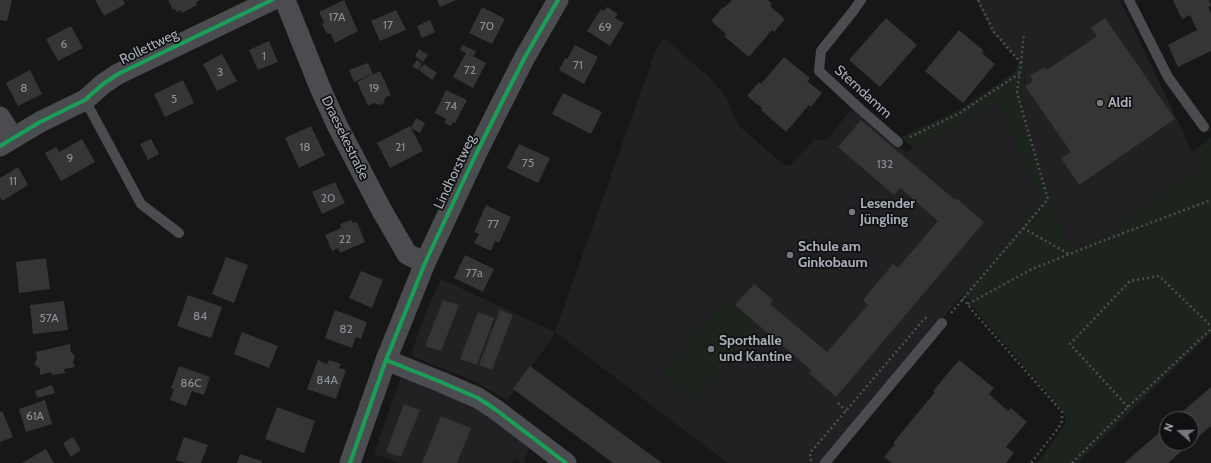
<!DOCTYPE html>
<meta charset="utf-8">
<style>
body{margin:0}
#map{position:relative;width:1211px;height:463px;overflow:hidden;background:#171717;font-family:Cabin,sans-serif}
canvas{display:block}
.north{position:absolute;left:1159px;top:411px;width:40px;height:40px;box-sizing:border-box;background:#111113;border:1px solid #4d4f55;border-radius:50%;rotate:290deg;font-size:11px;font-weight:700;line-height:16px;text-align:center;color:#a8adb8}
.north::after{content:'';display:block;margin:auto;width:14px;height:18px;background:#757880;clip-path:polygon(50% 0,100% 100%,50% 72%,0 100%)}
</style>
<div id="map">
<canvas width="1211" height="463"></canvas>
<div class="north">N</div>
</div>
<script>
const g = document.querySelector('canvas').getContext('2d');
g.lineJoin = 'round';
function paint(path, color) { g.fillStyle = color; g.fill(path, 'evenodd'); }
const toPath = rows => new Path2D(rows.map(r => 'M' + r).join(''));
function strokePath(path, color, width, dash) { g.strokeStyle = color; g.lineWidth = width; g.lineCap = dash ? 'butt' : 'round'; g.setLineDash(dash || []); g.stroke(path); }
function drawText(font, color, halo, rows, align = 'center') {
  g.font = font + ' Cabin,sans-serif'; g.lineWidth = 3.5; g.setLineDash([]); g.textBaseline = 'middle'; g.strokeStyle = halo; g.fillStyle = color; for (const [text, x, y, turn = 0] of rows) {
    g.save(); g.translate(x, y); g.rotate((+turn || 0) * Math.PI / 180); g.textAlign = isNaN(turn) ? turn : align; if (halo) g.strokeText(text, 0, 0); g.fillText(text, 0, 0); g.restore();
  }
}
const built = toPath([
 [976,0,1120,0,1192,151,1204,168,1182,182,1176,184,1143,207,1117,231,1077,247,1071,246,1067,242,1036,159,1023,102,1022,95,1025,89,1024,57,1018,61,992,33],
 [664,38,711,79,726,97,739,126,784,165,790,165,815,139,827,140,851,109,907,153,913,147,996,102,1042,200,821,463,728,463,555,332,553,337,507,400,474,381,414,357,412,350,430,303,441,279,555,332,657,47],
 [401,377,467,404,485,414,529,447,524,463,520,463,515,459,512,463,399,463,374,454]
]);
const green = toPath([
 [1024,56,1024,83,1027,86,1025,89,1027,92,1022,95,1023,102,1036,159,1067,242,1071,246,1077,247,1117,231,1143,207,1176,184,1182,182,1203,168,1192,152,1211,138,1211,333,1078,463,1037,463,1064,427,1066,417,1062,410,973,307,969,300,962,295,1042,200,996,102,913,147,901,137,964,107,1016,71,1018,61],
 [726,298,759,325,697,401,663,373]
]);
const building = toPath([
 [0,0,12,0,7,21,0,20],
 [95,0,123,0,125,4,104,16],
 [168,0,200,0,196,2,197,5,182,13,181,10,177,12,175,9,173,10],
 [344,0,358,31,335,43,330,33,327,34,322,24,324,22,319,12],
 [437,0,456,0,440,7],
 [732,0,768,0,772,4,770,6,785,19,774,32,772,30,749,57,724,36,726,34,711,21,723,7,724,8],
 [1173,0,1209,0,1211,5,1211,6,1208,7,1211,13,1211,51,1178,67,1168,45,1197,30,1190,15,1182,19],
 [482,7,505,19,492,44,469,33],
 [607,7,618,14,615,18,624,23,610,46,587,31,601,9,604,11],
 [396,10,406,30,380,41,371,21],
 [886,18,917,45,880,87,849,60],
 [1105,18,1175,119,1079,185,1061,158,1071,152,1025,86,1033,81,1030,76,1044,67,1047,70,1097,36,1091,28],
 [430,20,435,32,422,38,417,26],
 [71,26,83,48,58,61,46,39],
 [959,30,984,51,982,53,995,64,963,103,925,71],
 [269,41,278,62,258,70,249,50],
 [462,45,476,51,474,56,469,54,486,63,473,88,453,77,466,53,460,50],
 [575,45,598,57,584,84,559,70,565,58,567,59],
 [419,49,428,55,423,62,415,56],
 [222,54,237,81,217,91,203,64],
 [784,57,810,78,807,81,822,93,811,107,809,105,786,132,761,110,762,108,747,96,759,82,761,84],
 [417,60,422,64,418,70,412,66],
 [368,63,373,74,354,82,349,70],
 [424,64,437,73,432,80,419,70],
 [30,70,42,94,18,106,6,83],
 [380,71,391,95,385,98,384,103,379,105,374,103,368,106,357,82],
 [183,80,194,103,165,117,154,94],
 [446,90,467,100,455,123,453,122,451,126,444,123,446,119,435,113],
 [563,93,602,112,591,134,552,114],
 [416,118,425,123,420,133,411,128,423,151,390,168,377,143,410,126,411,128],
 [861,120,955,200,956,198,984,222,836,397,809,373,811,370,735,305,754,284,773,300,770,304,827,352,868,305,863,300,893,264,898,268,938,221,900,188,894,195,838,147],
 [311,126,325,155,299,168,285,138],
 [82,139,95,162,61,181,45,153,56,147,59,152],
 [151,139,159,154,148,160,140,144],
 [519,144,550,158,538,183,507,168],
 [18,167,28,185,2,201,0,197,0,178],
 [335,182,345,203,322,214,312,192],
 [486,205,511,217,499,243,495,241,491,251,474,243,479,234,474,232],
 [351,220,353,223,357,222,365,242,340,253,338,248,332,251,325,235,341,228,340,224],
 [465,255,494,269,483,292,454,278],
 [226,257,248,265,234,303,212,294],
 [46,258,50,289,19,293,16,262],
 [361,271,383,280,372,308,349,298],
 [188,295,222,307,211,338,177,326],
 [443,300,459,305,441,351,425,346],
 [64,301,68,330,33,334,30,305],
 [335,310,367,322,361,339,356,337,352,348,325,338],
 [500,310,513,315,492,370,479,365],
 [478,312,494,318,477,365,460,359],
 [242,332,278,346,269,368,234,354],
 [70,344,71,352,75,356,73,362,75,367,64,369,65,373,52,375,51,372,40,375,40,369,35,365,35,362,37,359,36,352],
 [318,360,327,364,329,360,341,364,339,368,346,370,336,399,307,389],
 [959,360,994,388,989,394,1008,411,1011,408,1027,422,1006,447,1014,453,1006,463,892,463,884,457,895,444,893,443,935,392,933,391],
 [179,366,210,377,204,395,192,391,186,406,170,400,174,389,171,388],
 [530,366,662,463,613,463,513,389],
 [52,385,55,393,37,398,35,391],
 [1211,387,1211,426,1198,437,1168,463,1124,463,1167,426,1167,443,1191,443,1191,419,1174,419],
 [45,400,52,424,26,432,19,409],
 [404,404,420,410,401,457,386,452],
 [277,407,315,421,304,453,265,439],
 [2,411,13,437,0,442,0,412],
 [441,416,471,428,457,463,422,463],
 [73,437,81,450,71,457,63,443],
 [184,437,208,445,201,463,186,463,176,460],
 [46,449,54,463,22,463],
 [240,454,262,461,262,463,237,463]
]);
const path = toPath([
 [1021,63,1024,33],
 [910,137,958,114,1019,74],
 [1023,228,1069,254],
 [962,299,968,304,971,309,1062,412,1062,421,1059,427,1031,463],
 [968,304,1032,269,1105,240,1211,200],
 [951,313,1048,199,1017,93,1021,63,994,32,978,0],
 [838,403,846,411],
 [1128,407,1070,344,1130,281,1159,276,1211,326],
 [811,461,810,453,925,318,927,319],
 [1072,463,1128,407,1211,329]
]);
const lane = toPath([
 [861,0,854,10,821,51,819,71,860,109,898,142],
 [1129,0,1168,77,1204,127],
 [85,100,141,204,179,233],
 [825,463,942,323]
]);
const street = toPath([
 [285,0,321,90,337,125,381,209,407,254,425,263],
 [0,117,13,138],
 [0,146,40,122,85,100,103,84,118,74,272,0],
 [386,360,441,382,478,398,495,409,566,463],
 [350,463,386,360,425,263,476,154,497,112,525,57,558,0]
]);
const cycleway = toPath([
 [0,146,40,122,85,100,103,84,118,74,272,0],
 [386,360,441,382,478,398,495,409,566,463],
 [350,463,386,360,425,263,476,154,497,112,525,57,558,0]
]);
const markers = [
 [1100,103,4,"#757880"],
 [852,212,4,"#757880"],
 [790,255,4,"#757880"],
 [711,349,4,"#757880"]
];
const numberNames = [
 ["17A",337,17],
 ["17",388,25],
 ["70",487,26],
 ["69",605,27],
 ["6",64,44],
 ["1",264,56],
 ["71",578,65],
 ["72",470,70],
 ["3",220,72],
 ["8",24,88],
 ["19",374,88],
 ["5",174,99],
 ["74",451,106],
 ["18",305,147],
 ["21",400,147],
 ["9",70,158],
 ["75",528,163],
 ["132",885,164],
 ["11",13,181],
 ["20",328,198],
 ["77",493,224],
 ["22",345,239],
 ["77a",474,273],
 ["84",200,316],
 ["57A",49,318],
 ["82",346,329],
 ["84A",327,380],
 ["86C",191,383],
 ["61A",35,416]
];
const streetNames = [
 ["Rollettweg",149,47,-26],
 ["Sterndamm",863,92,42],
 ["Draesekestraße",345,138,64],
 ["Lindhorstweg",455,172,-65]
];
const poiNames = [
 ["Aldi",1108,103],
 ["Lesender",860,204],
 ["Jüngling",860,220],
 ["Schule am",798,247],
 ["Ginkobaum",798,263],
 ["Sporthalle",719,341],
 ["und Kantine",719,357]
];
paint(built, '#212123');
paint(green, '#1d241e');
paint(building, '#353536');
strokePath(path, '#4d4e52', 2.5, [2, 3]);
strokePath(lane, '#4b4c50', 10);
strokePath(street, '#4b4c50', 21);
strokePath(cycleway, '#1a9f57', 4);
for (const [x, y, r, color] of markers) { const dot = new Path2D(); dot.arc(x, y, r, 0, 2 * Math.PI); g.fillStyle = color; g.fill(dot); strokePath(dot, '#111113', 1.5); }
drawText('12px', '#8b8f98', null, numberNames);
drawText('14px', '#a8adb8', '#111113', streetNames);
drawText('bold 14px', '#a8adb8', '#111113', poiNames, 'left');
</script>
